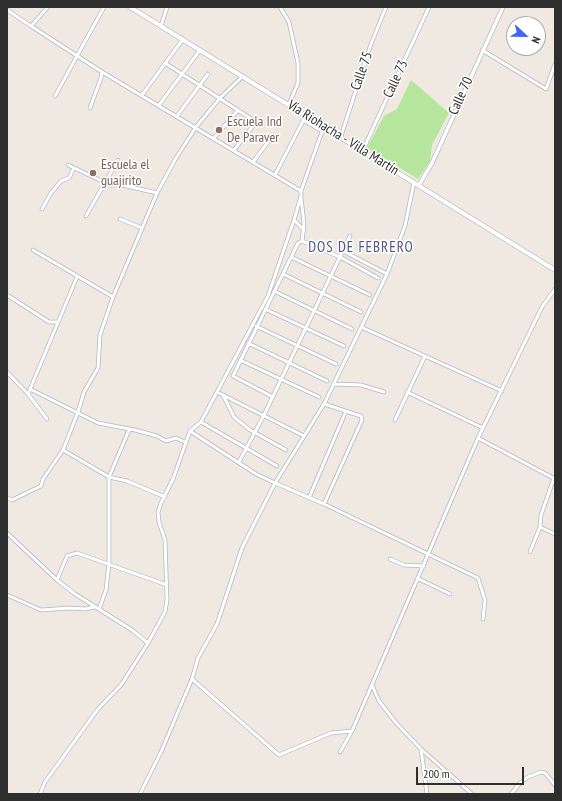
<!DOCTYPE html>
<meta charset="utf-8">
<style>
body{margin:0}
#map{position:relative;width:562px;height:801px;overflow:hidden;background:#efe9e1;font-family:"PT Sans Narrow",sans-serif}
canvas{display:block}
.frame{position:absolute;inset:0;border:8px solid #2e2e2e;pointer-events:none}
.north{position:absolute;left:506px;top:16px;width:40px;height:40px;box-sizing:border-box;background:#fff;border:1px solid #ababab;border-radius:50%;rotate:112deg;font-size:11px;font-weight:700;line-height:16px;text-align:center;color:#2e2e2e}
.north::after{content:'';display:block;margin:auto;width:14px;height:18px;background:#4264fb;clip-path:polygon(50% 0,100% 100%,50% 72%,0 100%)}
.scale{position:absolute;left:416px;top:767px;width:108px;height:18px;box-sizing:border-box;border:2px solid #2e2e2e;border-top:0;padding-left:5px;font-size:12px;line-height:14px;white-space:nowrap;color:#2e2e2e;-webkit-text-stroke:3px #fff;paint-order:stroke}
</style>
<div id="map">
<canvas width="562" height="801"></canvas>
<div class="frame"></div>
<div class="north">N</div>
<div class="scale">200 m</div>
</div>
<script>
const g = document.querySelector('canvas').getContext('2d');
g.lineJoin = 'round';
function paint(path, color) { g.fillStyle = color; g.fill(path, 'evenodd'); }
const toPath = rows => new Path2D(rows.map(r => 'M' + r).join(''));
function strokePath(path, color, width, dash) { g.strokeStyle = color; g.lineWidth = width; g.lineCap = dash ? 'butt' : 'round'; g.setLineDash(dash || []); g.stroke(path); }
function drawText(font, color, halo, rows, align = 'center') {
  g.font = font + ' "PT Sans Narrow",sans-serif'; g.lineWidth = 3; g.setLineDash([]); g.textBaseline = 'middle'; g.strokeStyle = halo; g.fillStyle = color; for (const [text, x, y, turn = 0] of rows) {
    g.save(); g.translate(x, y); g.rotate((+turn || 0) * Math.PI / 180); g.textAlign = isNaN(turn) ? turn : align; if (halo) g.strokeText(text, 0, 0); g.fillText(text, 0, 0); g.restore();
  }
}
const green = toPath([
 [411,80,449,113,432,145,430,161,418,179,367,148,384,116,397,109]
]);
const minor = toPath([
 [280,7,289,22,298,63,298,83,289,104],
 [7,10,31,26,48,7],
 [31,26,102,72,301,191],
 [161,26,167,7],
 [482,50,546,89,555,64],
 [165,63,256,122,234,150],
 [142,95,183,39],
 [55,96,104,7],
 [159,105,200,50],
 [90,108,101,78,102,72],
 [177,116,208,74],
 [303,120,322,131],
 [341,136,371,44,386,7],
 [214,138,238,110],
 [363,150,429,7],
 [253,162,268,142],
 [68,165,110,185,122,185,157,193],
 [275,175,306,115],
 [42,209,51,193,61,181,69,178,74,168],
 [86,216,118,160],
 [120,219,142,228],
 [294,220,304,230],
 [302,241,340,257,378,278],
 [33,250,113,297],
 [343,251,387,274],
 [291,257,370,295],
 [283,274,361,312],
 [274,291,352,329],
 [7,295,49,322,57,322],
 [265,309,344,346],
 [256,326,336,364],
 [361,327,502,391],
 [248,343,327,381],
 [240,360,319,397],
 [7,372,28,394,47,419],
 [334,384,361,385,384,392],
 [30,389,98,423,135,430,157,436,166,441,176,438,185,442],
 [217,392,304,436],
 [407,392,483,428],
 [28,394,77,277],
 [223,395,234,417,250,430,286,450],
 [273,397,233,376,298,243,302,241,304,224,301,197],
 [324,404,361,416,362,420,324,504],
 [395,420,425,356],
 [201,422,277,466],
 [190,431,256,474,275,483,324,504,478,578,485,600,483,619],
 [478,438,555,479],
 [63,450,109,477,127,481,165,497],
 [239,462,264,415,350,236],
 [7,498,12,500,41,486,43,479,63,450,78,412,84,392,98,368,100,335,113,297,157,193,176,158,196,127,220,98,243,76],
 [309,498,346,411],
 [540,527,555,534],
 [7,533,57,580,75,594,132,630,148,643],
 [530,552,540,527,541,515,554,478],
 [390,559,404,565,424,566],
 [419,579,450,594],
 [57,580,67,556,77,553,167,585],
 [7,595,41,610,69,608,85,609,94,607],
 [99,609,106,590,109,563,109,477,129,430],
 [192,679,279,755,331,733,352,731],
 [372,685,379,701,397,724,421,749,472,794],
 [421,749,427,794],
 [340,752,352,731,478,438,542,307,555,289],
 [40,794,45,782,98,709,121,685,148,643,165,612,167,600,165,540,159,522,158,512,161,503,173,479,190,431,201,422,268,296,294,220,301,196,301,191,324,126],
 [140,794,161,752,192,679,198,658,217,624,242,548,275,483,324,404,387,274,405,226,414,182],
 [511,794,520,783,528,777,541,772,545,773,555,785]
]);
const tertiary = toPath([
 [419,185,432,163,503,7]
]);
const secondary = toPath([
 [130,7,555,270]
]);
const markers = [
 [219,130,4,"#8d6e63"],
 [93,173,4,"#8d6e63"]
];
const streetNames = [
 ["Calle 75",362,71,-71],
 ["Calle 73",396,79,-65],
 ["Calle 70",461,96,-66],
 ["Vía Riohacha - Villa Martín",343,138,32]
];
const educationNames = [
 ["Escuela Ind",227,122],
 ["De Paraver",227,138],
 ["Escuela el",101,165],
 ["guajirito",101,181]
];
const neighbourhoodNames = [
 ["DOS DE FEBRERO",361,248]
];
paint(green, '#b6e59e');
strokePath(minor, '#b4b7c1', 4.5);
strokePath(tertiary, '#b4b7c1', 5);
strokePath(secondary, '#b4b7c1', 5.5);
strokePath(minor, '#fff', 3);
strokePath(tertiary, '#fff', 3.5);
strokePath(secondary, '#fff', 4);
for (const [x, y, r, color] of markers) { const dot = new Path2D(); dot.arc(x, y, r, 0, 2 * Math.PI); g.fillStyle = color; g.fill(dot); strokePath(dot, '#fff', 1.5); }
drawText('14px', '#2e2e2e', '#fff', streetNames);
drawText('14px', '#785e54', '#fff', educationNames, 'left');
g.letterSpacing = '1px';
drawText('15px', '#4d5680', '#fff', neighbourhoodNames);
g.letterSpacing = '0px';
</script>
